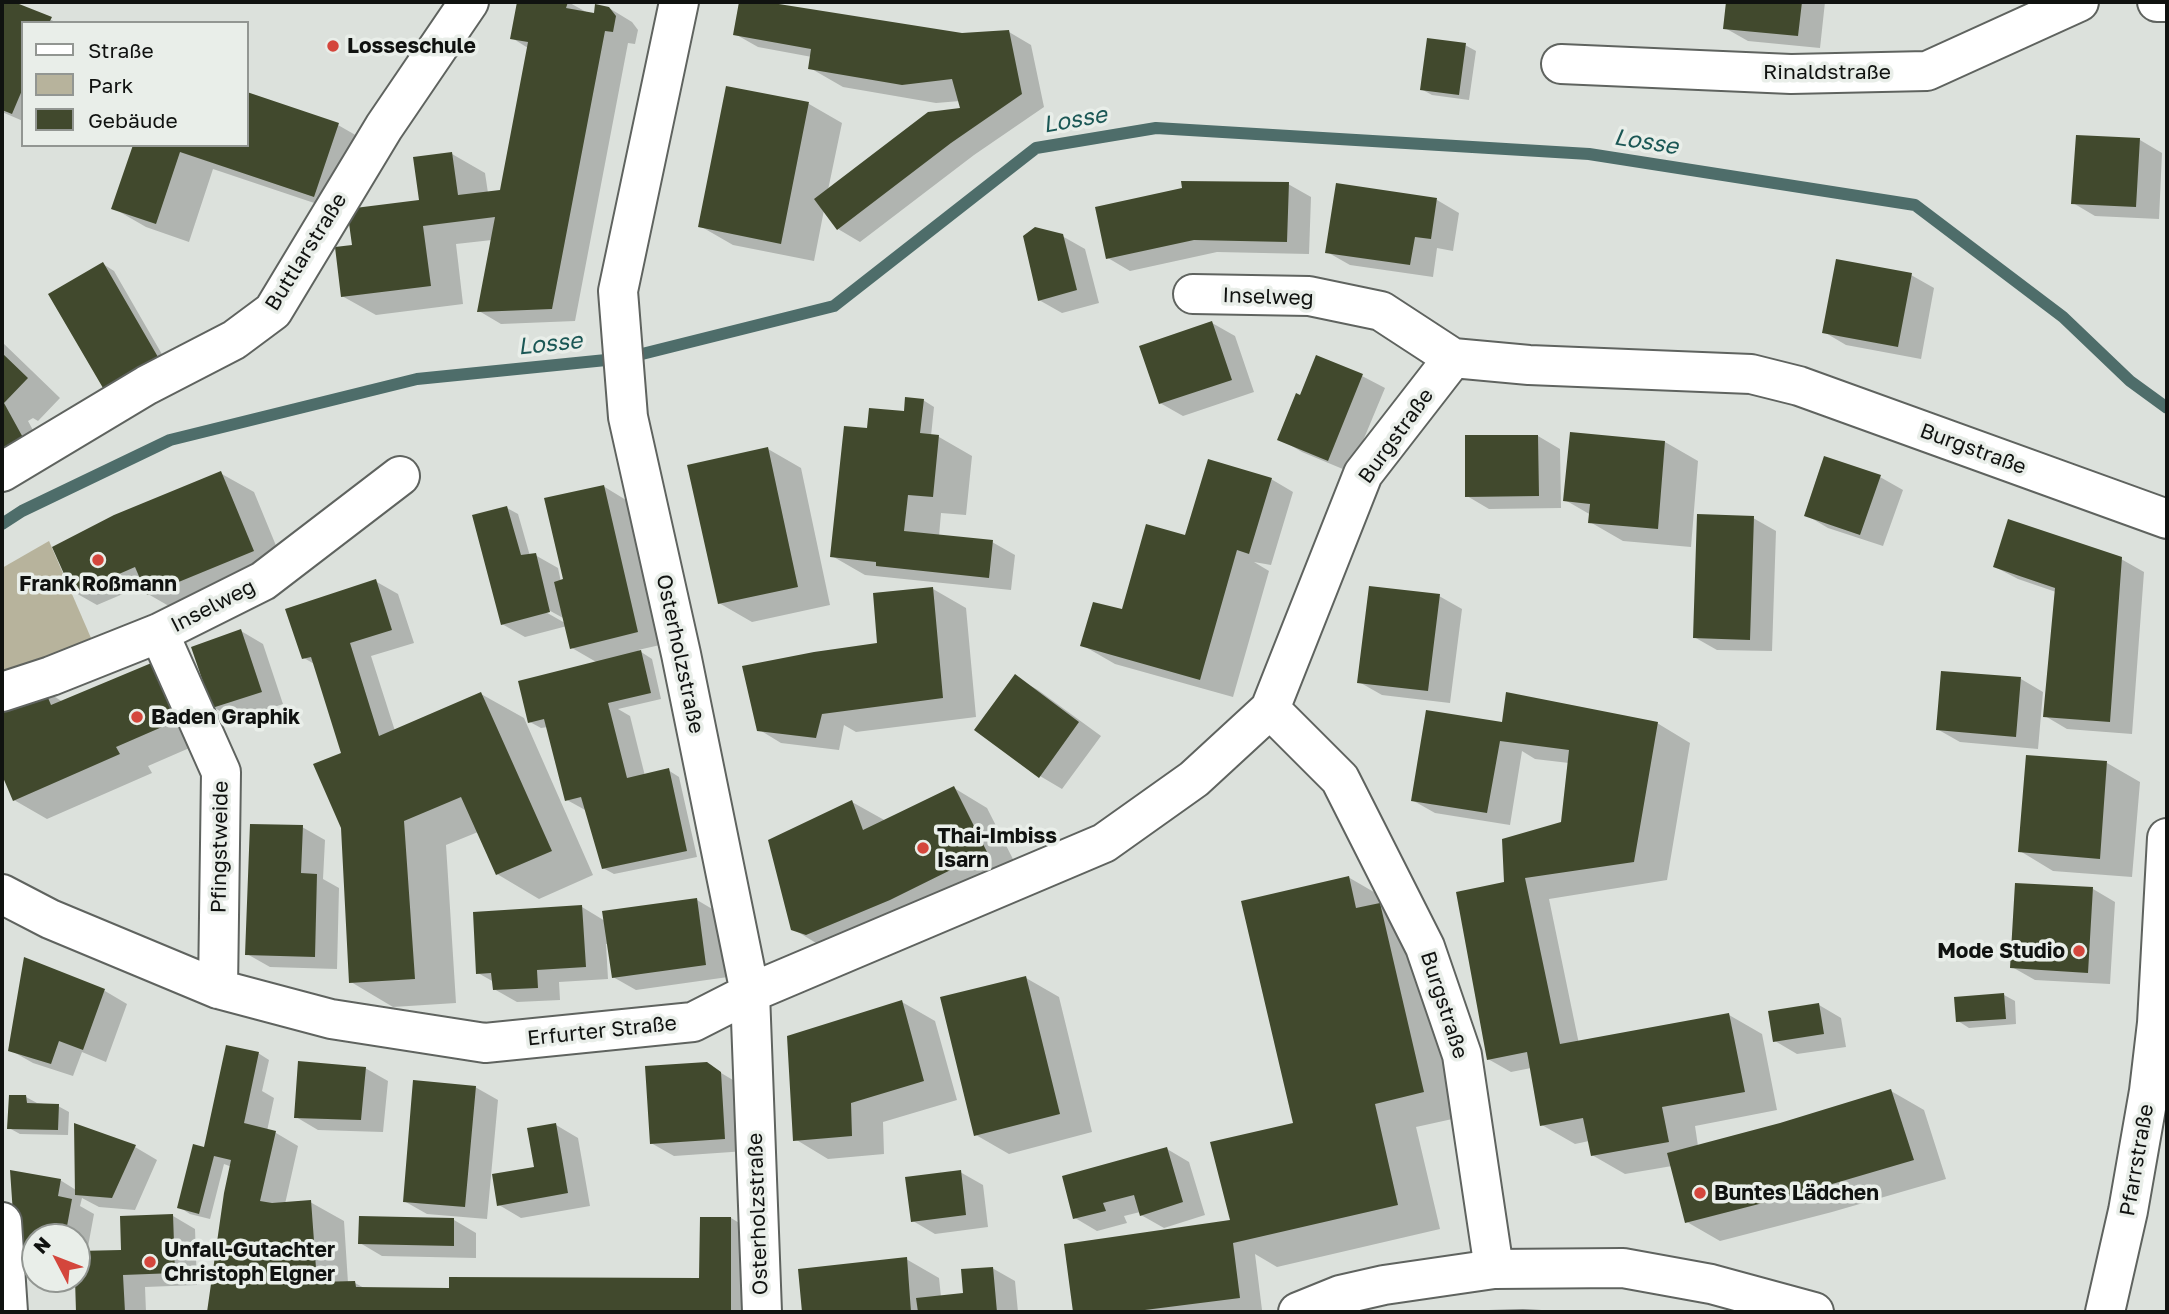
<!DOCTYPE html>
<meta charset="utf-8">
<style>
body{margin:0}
#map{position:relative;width:2169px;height:1314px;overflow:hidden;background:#dce1dc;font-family:"Golos Text",sans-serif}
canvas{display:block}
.frame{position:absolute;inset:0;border:4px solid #101210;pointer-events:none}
.legend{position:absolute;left:21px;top:21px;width:228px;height:126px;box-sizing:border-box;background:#e9eee9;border:2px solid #929692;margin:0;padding:9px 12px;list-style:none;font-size:21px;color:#101210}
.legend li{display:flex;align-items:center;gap:14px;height:35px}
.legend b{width:35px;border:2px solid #929692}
.north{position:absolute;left:21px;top:1223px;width:70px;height:70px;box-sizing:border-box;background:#e9eee9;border:2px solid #929692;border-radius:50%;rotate:312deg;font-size:19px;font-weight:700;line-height:28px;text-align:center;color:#101210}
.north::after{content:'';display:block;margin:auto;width:24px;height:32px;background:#d4463c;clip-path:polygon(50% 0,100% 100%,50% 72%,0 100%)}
</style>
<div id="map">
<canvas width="2169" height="1314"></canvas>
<div class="frame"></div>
<ul class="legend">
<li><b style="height:9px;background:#fff"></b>Straße</li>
<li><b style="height:19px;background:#b7b39c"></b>Park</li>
<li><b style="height:19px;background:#41492d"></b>Gebäude</li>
</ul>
<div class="north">N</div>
</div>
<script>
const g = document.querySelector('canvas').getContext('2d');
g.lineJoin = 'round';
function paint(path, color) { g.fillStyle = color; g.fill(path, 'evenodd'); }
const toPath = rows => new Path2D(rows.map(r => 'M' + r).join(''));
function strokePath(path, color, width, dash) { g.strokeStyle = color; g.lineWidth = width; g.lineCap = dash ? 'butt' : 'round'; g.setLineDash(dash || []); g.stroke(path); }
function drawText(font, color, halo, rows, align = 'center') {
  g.font = font + ' "Golos Text",sans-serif'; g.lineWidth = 7; g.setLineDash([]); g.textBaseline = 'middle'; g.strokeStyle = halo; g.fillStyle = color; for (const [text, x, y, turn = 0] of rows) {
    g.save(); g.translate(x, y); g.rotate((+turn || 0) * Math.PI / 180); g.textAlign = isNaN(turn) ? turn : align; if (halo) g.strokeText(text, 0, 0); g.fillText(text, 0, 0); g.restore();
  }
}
const green = toPath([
 [49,541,91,638,2,675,2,568]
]);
const shadow = toPath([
 [2,2,10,2,58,23,23,23,23,121,2,112],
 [519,2,540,5,541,2,568,2,590,14,609,8,632,22,638,30,635,44,628,43,575,321,501,324,479,311,492,240,456,244,463,304,376,315,342,296,354,246,350,215,213,169,189,242,146,227,113,208,134,145,247,145,247,94,338,125,371,144,349,211,421,202,452,154,485,173,488,193,501,192,528,48,512,38],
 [741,2,756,2,962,35,1009,32,1031,45,1044,107,974,155,860,242,838,229,824,210,814,261,733,245,700,226,728,88,809,104,842,123,828,190,962,110,960,101,936,103,843,87,810,68,812,57,758,47,735,34],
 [1728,2,1825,2,1820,48,1748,41,1725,28],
 [1465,45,1476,51,1469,100,1432,95,1421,89],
 [2077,136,2140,140,2162,153,2159,219,2095,216,2073,203],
 [1288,184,1311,197,1309,254,1217,252,1130,271,1108,258],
 [1437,200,1459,213,1453,251,1437,248,1433,277,1350,265,1327,252],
 [1062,236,1085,249,1099,303,1062,313,1039,300],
 [103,264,114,271,167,363,116,393,105,387,51,294],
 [1911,275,1934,288,1921,359,1846,345,1824,332],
 [1212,323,1235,336,1254,392,1183,416,1160,403],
 [2,342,60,398,38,421,33,418,28,421,47,456,2,480],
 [1317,357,1362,376,1385,388,1350,472,1302,452,1280,439,1301,397],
 [923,400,934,407,931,436,939,437,972,456,966,515,941,513,939,536,992,542,1015,555,1011,590,865,575,832,556,875,431],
 [1571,434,1665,442,1698,461,1691,547,1623,541,1590,522,1591,515,1565,500],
 [1538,436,1560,449,1561,508,1489,509,1467,496],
 [768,449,801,468,830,605,752,622,719,603],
 [220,473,254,492,286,570,181,613,148,594,144,585,97,605,74,592],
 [1880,477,1903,490,1883,546,1828,528,1806,515],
 [1271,479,1293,492,1271,565,1254,562,1269,571,1233,697,1115,664,1082,645,1123,612,1194,539],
 [603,486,626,500,660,645,638,650,652,659,661,699,618,709,630,716,645,776,668,770,679,777,697,857,614,874,603,868,587,811,567,800,548,727,541,728,530,722,598,663,572,648,567,626,525,637,502,624,507,508,518,514,530,556,535,555,558,568,561,582,565,581],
 [543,607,565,619,565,623,542,610],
 [1753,518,1776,531,1772,651,1717,650,1694,637],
 [2121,559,2144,572,2132,734,2067,729,2045,716,2056,592,2018,579,1995,567],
 [375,581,398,594,414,643,371,656,395,731,481,694,524,718,593,875,539,899,497,874,478,832,446,845,456,1003,393,1007,351,982,343,753,316,665,304,658],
 [933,589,966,608,976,717,856,732,844,725,839,750,781,743,758,729,879,645],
 [1439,596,1462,609,1450,703,1382,695,1359,682],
 [241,631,263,644,283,704,236,720,213,707],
 [161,661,217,736,148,766,152,773,47,819,14,800,2,770,2,708,44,690,63,702],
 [1015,677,1038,690,1101,736,1062,789,1040,776],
 [2021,679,2043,692,2038,749,1960,742,1937,729],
 [1657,723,1690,743,1667,880,1549,899,1579,1044,1729,1015,1762,1034,1777,1110,1695,1126,1698,1146,1780,1125,1891,1091,1924,1110,1946,1179,1832,1212,1720,1241,1687,1222,1672,1166,1625,1174,1592,1155,1589,1141,1575,1144,1542,1125,1531,1068,1511,1072,1488,1059,1509,883,1562,824,1569,763,1535,759,1522,751,1510,825,1435,813,1412,800,1503,724],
 [2107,763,2140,782,2132,877,2053,871,2020,851],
 [954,788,987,808,1019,871,826,949,793,929,852,802,886,821],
 [302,827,325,840,323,879,339,888,337,969,270,967,247,954],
 [1348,877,1391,902,1466,1116,1416,1127,1440,1229,1277,1267,1255,1254,1262,1310,1247,1312,1075,1312,1066,1246,1232,1222,1295,1124],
 [2093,889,2115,902,2110,984,2035,980,2012,967],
 [697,900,719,913,728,977,636,990,613,977,609,944,606,944,608,979,559,982,560,1000,517,1002,494,989,494,982,478,973,582,907,605,921],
 [25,959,105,991,127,1004,106,1062,82,1052,73,1076,33,1063,10,1050],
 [1026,978,1059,997,1092,1132,1009,1154,976,1135],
 [2004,995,2015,1001,2016,1024,1969,1028,1958,1021],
 [902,1002,935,1021,957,1100,883,1122,884,1154,828,1159,795,1139],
 [1819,1005,1841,1018,1846,1047,1797,1054,1775,1041],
 [258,1053,269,1060,262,1091,274,1098,267,1131,276,1133,298,1146,285,1204,310,1202,344,1221,348,1283,355,1283,366,1289,450,1289,701,1279,731,1218,764,1238,764,1312,209,1312,232,1167,224,1164,210,1219,190,1214,179,1207,205,1149],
 [706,1064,743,1086,746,1151,674,1156,651,1143],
 [365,1068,388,1081,383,1132,318,1130,296,1117],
 [475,1087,498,1100,487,1219,427,1214,404,1201],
 [26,1097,37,1103,58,1106,69,1112,68,1135,20,1134,9,1128],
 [556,1125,578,1138,590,1206,521,1218,499,1205,536,1169],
 [135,1147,157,1160,135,1210,99,1207,82,1198,80,1206,94,1214,87,1252,122,1251,173,1216,195,1229,197,1285,145,1287,146,1312,78,1312,77,1237,35,1237,35,1253,17,1242,60,1180,76,1190],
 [1167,1149,1189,1162,1205,1215,1164,1228,1141,1215,1140,1212,1124,1216,1127,1223,1097,1231,1075,1218],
 [960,1172,983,1185,988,1227,935,1234,913,1221],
 [454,1220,476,1233,476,1258,382,1256,360,1243],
 [906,1259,939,1278,941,1297,965,1295,992,1268,1015,1281,1018,1312,804,1312,800,1271]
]);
const stream = toPath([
 [2,524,22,511,170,440,417,379,626,358,834,306,1036,148,1156,128,1589,154,1915,205,2063,317,2130,381,2167,408]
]);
const building = toPath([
 [2,2,14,2,52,17,49,23,23,23,23,88,12,114,2,110],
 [517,2,568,2,566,8,594,13,595,4,609,7,616,16,613,32,605,31,552,309,477,312,495,217,423,226,431,286,341,297,335,247,352,245,347,209,419,200,413,157,452,152,458,195,500,190,528,42,510,39],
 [739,2,766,2,962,33,1009,30,1022,94,951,143,837,230,814,199,928,112,960,108,952,79,902,85,808,69,811,49,733,35],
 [1726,2,1802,2,1798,36,1723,29],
 [1427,38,1466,43,1459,95,1420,90],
 [726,86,809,102,781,244,698,227],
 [247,92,339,123,314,197,180,152,156,224,111,209,133,145,247,145],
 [2076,135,2140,138,2136,207,2071,204],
 [1181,181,1289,182,1287,242,1194,240,1106,259,1095,207,1182,188],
 [1336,183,1437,198,1431,239,1415,237,1410,265,1325,253],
 [1035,227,1063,234,1077,290,1038,301,1023,236],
 [1836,259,1912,273,1898,347,1822,333],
 [103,262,158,357,103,388,48,294],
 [1212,321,1232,380,1159,404,1139,346],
 [2,353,28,378,4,403,26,443,2,456],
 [1316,355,1363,374,1328,461,1277,440,1296,393,1300,395],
 [905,397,924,399,920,433,939,435,933,497,908,495,904,531,993,540,989,578,876,566,876,562,830,557,844,426,867,428,869,408,904,411],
 [1570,432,1665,441,1658,529,1588,523,1590,504,1563,501],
 [1465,435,1538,435,1539,496,1465,497],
 [768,447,798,587,718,604,687,465],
 [1824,456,1881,475,1860,535,1804,516],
 [1208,459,1272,478,1249,554,1237,550,1200,680,1080,646,1093,602,1122,609,1146,524,1185,535],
 [221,471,254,551,147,595,135,567,73,594,52,547,114,515],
 [604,485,638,632,570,649,554,582,563,579,544,498],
 [507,506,521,555,536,553,550,612,501,625,472,515],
 [1697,514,1754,516,1750,640,1693,638],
 [2008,519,2122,557,2110,722,2043,717,2055,588,1993,567],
 [376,579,392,630,350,643,379,736,481,692,552,851,496,875,461,797,404,821,415,979,349,983,341,828,313,764,341,753,311,657,302,659,285,609],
 [1369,586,1440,594,1428,691,1357,683],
 [933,587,943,698,822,714,816,738,757,731,742,666,814,652,877,643,873,593],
 [241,629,262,692,212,708,191,647],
 [641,650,651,693,608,703,627,778,669,768,687,851,602,869,581,797,565,801,544,719,528,723,518,681],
 [161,659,185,717,116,747,120,754,13,801,2,775,2,706,44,688,51,705],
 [1941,671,2021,677,2016,737,1936,730],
 [1015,674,1079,722,1039,778,974,730],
 [1506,692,1658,722,1634,862,1525,878,1560,1044,1729,1013,1745,1092,1662,1107,1669,1142,1591,1156,1583,1118,1540,1126,1527,1052,1487,1060,1456,892,1504,882,1502,839,1561,822,1569,750,1500,741,1487,813,1411,801,1426,710,1502,722],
 [2026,755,2107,761,2100,859,2018,852],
 [954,786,987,852,890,900,806,935,791,930,768,840,852,800,863,830],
 [250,824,303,825,301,873,317,874,315,957,245,955],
 [1349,876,1356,908,1380,903,1424,1092,1375,1104,1398,1205,1233,1243,1240,1298,1129,1312,1073,1312,1064,1244,1230,1220,1210,1142,1293,1123,1241,901],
 [2015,883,2093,887,2088,973,2010,968],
 [697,898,706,965,612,978,602,911],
 [582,905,586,967,537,970,538,988,493,990,491,973,476,974,473,912],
 [24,957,105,989,83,1050,59,1041,51,1064,8,1051],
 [1026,976,1060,1114,974,1136,940,997],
 [2004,993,2006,1019,1956,1022,1954,997],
 [902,1000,924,1081,851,1103,852,1136,793,1141,787,1036],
 [1819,1003,1824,1034,1773,1042,1768,1011],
 [226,1045,259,1052,244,1123,276,1131,260,1201,272,1203,311,1200,317,1282,355,1281,356,1287,449,1288,449,1277,699,1278,700,1217,731,1217,731,1312,207,1312,224,1193,231,1160,214,1156,199,1214,177,1208,193,1144,204,1147],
 [298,1061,366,1067,361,1120,294,1118],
 [707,1062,721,1072,725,1139,650,1144,645,1066],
 [413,1080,476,1086,465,1207,403,1202],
 [1891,1089,1914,1160,1798,1194,1685,1223,1667,1153,1780,1123],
 [9,1095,26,1095,27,1103,59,1104,58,1130,7,1129],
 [74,1123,136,1145,112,1198,75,1195],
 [556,1123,568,1193,497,1206,492,1174,534,1167,527,1128],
 [1167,1147,1183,1202,1140,1216,1134,1195,1103,1203,1106,1211,1073,1219,1062,1176],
 [10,1170,61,1179,58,1196,72,1199,65,1237,35,1237,35,1248,15,1243],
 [961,1170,966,1215,911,1222,905,1177],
 [173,1214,175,1273,123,1275,125,1312,76,1312,75,1279,77,1279,77,1251,121,1250,120,1216],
 [359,1216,454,1218,454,1246,358,1244],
 [907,1257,911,1312,802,1312,798,1269],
 [993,1267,997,1312,918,1312,916,1298,963,1293,961,1269]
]);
const minor = toPath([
 [679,2,618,291,628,417,681,654,750,993,762,1312],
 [2157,2,2167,2],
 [1561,64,1791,74,1927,71,2079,2],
 [1193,294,1309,296,1381,311,1453,358,1529,365,1751,374,1799,386,2167,519],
 [2,472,147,385,234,340,273,311,384,127,469,2],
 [159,633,221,772,218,989],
 [2,692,51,676,159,633,263,581,400,476],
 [1270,709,1340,779,1425,947,1462,1055,1494,1269],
 [2,894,50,919,218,989,331,1019,485,1043,693,1022,750,993,1104,843,1194,779,1270,709,1363,474,1453,358],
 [2,1222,8,1312],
 [2105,1312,2128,1211,2149,1091,2157,1023,2167,838]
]);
const major = toPath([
 [1298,1312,1340,1295,1384,1285,1494,1269,1623,1268,1711,1284,1814,1312]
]);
const tram = toPath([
 [1455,1312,1523,1310,1560,1312]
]);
const markers = [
 [333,46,7,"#d4463c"],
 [98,560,7,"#d4463c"],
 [137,717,7,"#d4463c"],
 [923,848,7,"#d4463c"],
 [2079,951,7,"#d4463c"],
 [1700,1193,7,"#d4463c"],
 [150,1262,7,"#d4463c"]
];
const poiNames = [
 ["Losseschule",347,46],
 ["Frank Roßmann",98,584,"center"],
 ["Baden Graphik",151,717],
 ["Thai-Imbiss",937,836],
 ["Isarn",937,860],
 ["Mode Studio",2065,951,"right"],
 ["Buntes Lädchen",1714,1193],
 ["Unfall-Gutachter",164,1250],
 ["Christoph Elgner",164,1274]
];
const streetNames = [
 ["Rinaldstraße",1827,72],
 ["Buttlarstraße",306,252,-58],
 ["Inselweg",1268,297,2],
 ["Burgstraße",1396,436,-54],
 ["Burgstraße",1973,449,20],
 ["Inselweg",213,606,-27],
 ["Osterholzstraße",680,654,78],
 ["Pfingstweide",220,847,-89],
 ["Burgstraße",1444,1005,72],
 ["Erfurter Straße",602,1031,-6],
 ["Pfarrstraße",2137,1160,-80],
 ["Osterholzstraße",758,1214,-92]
];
const waterNames = [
 ["Losse",1075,120,-10],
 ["Losse",1646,142,9],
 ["Losse",550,344,-6]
];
paint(green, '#b7b39c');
paint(shadow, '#0003');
strokePath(stream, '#4e6d6a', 12);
paint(building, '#41492d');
strokePath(minor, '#5f635f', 42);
strokePath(major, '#5f635f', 42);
strokePath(minor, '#fff', 38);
strokePath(major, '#fff', 38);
strokePath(tram, '#7b7f7b', 2);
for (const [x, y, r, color] of markers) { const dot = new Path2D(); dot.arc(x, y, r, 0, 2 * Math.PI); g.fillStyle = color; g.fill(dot); strokePath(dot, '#e9eee9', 2.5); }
drawText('bold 21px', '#101210', '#e9eee9', poiNames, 'left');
drawText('21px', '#101210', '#e9eee9', streetNames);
drawText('italic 23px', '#1a5755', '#e9eee9', waterNames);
</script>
